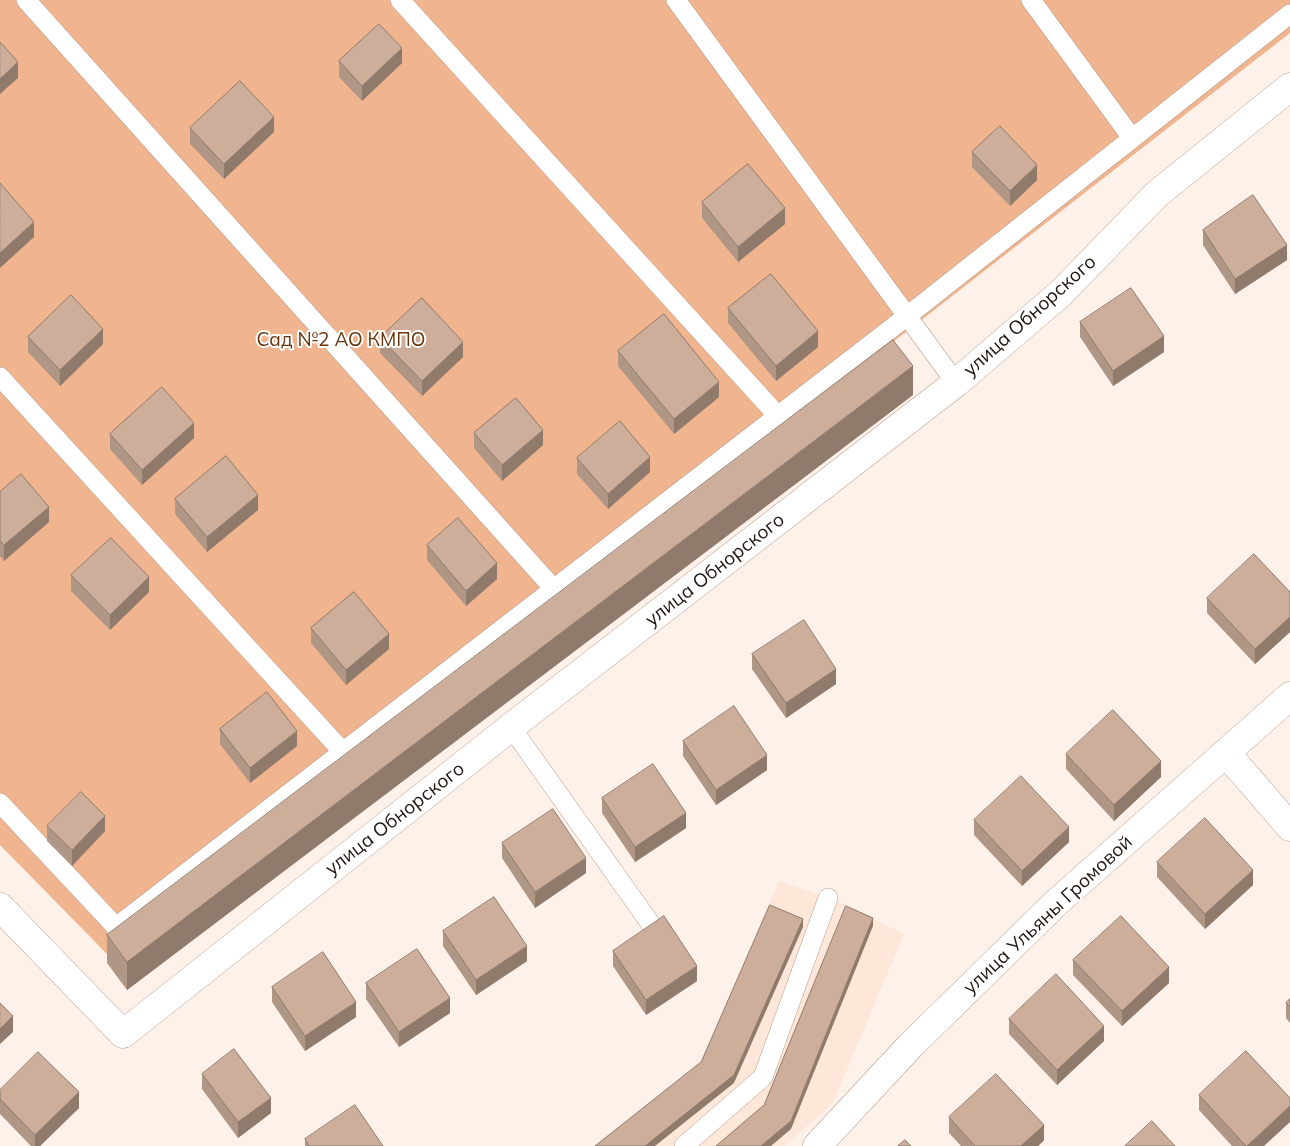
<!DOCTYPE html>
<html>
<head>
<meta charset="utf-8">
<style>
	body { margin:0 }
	canvas { display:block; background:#fef1e9 }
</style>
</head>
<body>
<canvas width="1290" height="1146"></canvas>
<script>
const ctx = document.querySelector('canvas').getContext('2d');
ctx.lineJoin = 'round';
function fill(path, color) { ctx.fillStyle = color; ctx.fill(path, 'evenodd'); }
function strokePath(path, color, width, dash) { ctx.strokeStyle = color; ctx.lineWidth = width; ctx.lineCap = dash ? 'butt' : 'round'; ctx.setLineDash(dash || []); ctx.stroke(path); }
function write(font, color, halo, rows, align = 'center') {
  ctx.font = font + ' Mulish,sans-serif'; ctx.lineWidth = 4; ctx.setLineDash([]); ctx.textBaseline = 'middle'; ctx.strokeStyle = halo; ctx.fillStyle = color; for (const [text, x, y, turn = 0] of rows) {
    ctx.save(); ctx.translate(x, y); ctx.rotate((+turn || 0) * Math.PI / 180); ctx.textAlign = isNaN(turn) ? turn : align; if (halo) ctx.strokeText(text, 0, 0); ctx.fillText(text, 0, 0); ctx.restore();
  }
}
fill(new Path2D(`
	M779,881L833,899L904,934L833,1103L785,1146H601L698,1069Z`), '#fee7d9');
fill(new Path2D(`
	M0,0H1290V33L107,954L0,845Z`), '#f0b48f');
const lane = new Path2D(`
	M26,0L554,589
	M400,0L778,416
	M676,0L956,383
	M1031,0L1132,138
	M0,377L343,752
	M511,727L650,923
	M0,803L116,927L906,317L1290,14
	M684,1146L763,1077L828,898`);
const street = new Path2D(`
	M1227,754L1290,827
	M0,907L123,1034L511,727L956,383L1061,293L1157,194L1290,87
	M817,1146L911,1045L1056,903L1290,696`);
strokePath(lane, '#bb9d8b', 20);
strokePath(street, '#bb9d8b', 29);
strokePath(lane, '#fff', 19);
strokePath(street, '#fff', 28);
fill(new Path2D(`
	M339,61L402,63L362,101L339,77Z
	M190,128L274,132L224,179L190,144Z
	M972,152L1037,180L1010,206L972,167Z
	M702,202L785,224L738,262L702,218Z
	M1203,230L1287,260L1235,294L1203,245Z
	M728,308L818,347L776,381L728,323Z
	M1080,322L1164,352L1113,386L1080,337Z
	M28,337L103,344L60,386L28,352Z
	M380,338L463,357L422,396L380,353Z
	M618,351L719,397L674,434L618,366Z
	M913,395L127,990L107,963V935Z
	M474,433L543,445L502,481L474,448Z
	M110,434L194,438L142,485L110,449Z
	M577,458L650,472L608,509L577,474Z
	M0,492L49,522L4,561L0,556Z
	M175,499L258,510L207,552L175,514Z
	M427,545L497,579L466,606L427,560Z
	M71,575L149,592L110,630L71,591Z
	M1290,592V632L1255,664L1207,613V598Z
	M311,628L389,649L346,685L311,643Z
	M752,654L836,684L786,718L752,669Z
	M220,729L297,746L250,783L220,744Z
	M683,741L767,770L716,805L683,756Z
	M1066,754L1161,777L1114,821L1066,769Z
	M602,798L686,828L635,862L602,813Z
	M974,820L1069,842L1022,886L974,835Z
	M47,826L105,831L72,866L47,841Z
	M502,843L586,873L535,908L502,858Z
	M1157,862L1253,885L1205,929L1157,877Z
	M443,931L527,961L476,995L443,946Z
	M613,951L697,981L646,1015L613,966Z
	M1073,960L1169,983L1122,1026L1073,975Z
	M366,983L450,1013L399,1047L366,999Z
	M272,987L356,1017L305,1051L272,1002Z
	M1290,999V1023L1286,1018V1003Z
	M1009,1019L1104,1041L1057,1085L1009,1034Z
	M202,1074L271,1113L238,1138L202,1089Z
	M0,1090L79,1108L40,1146H31L0,1114Z
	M1199,1095L1264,1146H1232L1199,1110Z
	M949,1117L1044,1140L1038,1146H961L949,1133Z
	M305,1139L383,1146H305Z`), '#af9685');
fill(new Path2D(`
	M402,48V63L362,101V86Z
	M18,62V78L0,94V79Z
	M274,117V132L224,179V164Z
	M1037,165V180L1010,206V191Z
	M785,208V224L738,262V247Z
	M34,222V237L0,268V253Z
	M1287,245V260L1235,294V279Z
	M103,329V344L60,386V370Z
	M818,331V347L776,381V366Z
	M1164,336V352L1113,386V371Z
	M463,342V357L422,396V381Z
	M913,366V395L127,990V962Z
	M719,382V397L674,434V419Z
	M194,423V438L142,485V470Z
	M543,430V445L502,481V465Z
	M650,457V472L608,509V494Z
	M258,495V510L207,552V537Z
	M49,507V522L4,561V545Z
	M497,563V579L466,606V591Z
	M149,577V592L110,630V615Z
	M1290,617V632L1255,664V649Z
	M389,634V649L346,685V670Z
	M836,669V684L786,718V703Z
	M297,731V746L250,783V768Z
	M767,755V770L716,805V790Z
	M1161,761V777L1114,821V805Z
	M686,813V828L635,862V847Z
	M105,816V831L72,866V850Z
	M1069,827V842L1022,886V871Z
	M586,858V873L535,908V892Z
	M1253,870V885L1205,929V914Z
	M873,918V926L791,1129L771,1146H761Z
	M803,919V927L734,1083L655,1146H645Z
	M527,946V961L476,995V980Z
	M697,966V981L646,1015V1000Z
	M1169,967V983L1122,1026V1011Z
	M450,998V1013L399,1047V1032Z
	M356,1002V1017L305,1051V1036Z
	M13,1016V1032L0,1044V1029Z
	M1104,1026V1041L1057,1085V1070Z
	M79,1092V1108L40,1146H35V1135Z
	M271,1098V1113L238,1138V1122Z
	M1290,1106V1122L1264,1146H1247Z
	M1044,1125V1140L1038,1146H1021Z`), '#8f7a6c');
const building = new Path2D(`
	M379,24L402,48L362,86L339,61Z
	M0,42L18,62L0,79Z
	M240,81L274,117L224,164L190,128Z
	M1000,126L1037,165L1010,191L972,152Z
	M748,164L785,208L738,247L702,202Z
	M0,183L34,222L0,253Z
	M1253,195L1287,245L1235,279L1203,230Z
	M771,274L818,331L776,366L728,308Z
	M1131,288L1164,336L1113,371L1080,322Z
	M71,295L103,329L60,370L28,337Z
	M422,298L463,342L422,381L380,338Z
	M664,314L719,382L674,419L618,351Z
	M893,340L913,366L127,962L107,935Z
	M162,387L194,423L142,470L110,434Z
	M516,398L543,430L502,465L474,433Z
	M620,421L650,457L608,494L577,458Z
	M226,456L258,495L207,537L175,499Z
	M21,474L49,507L4,545L0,541V492Z
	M458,518L497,563L466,591L427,545Z
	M111,538L149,577L110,615L71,575Z
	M1254,554L1290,592V617L1255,649L1207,598Z
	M354,592L389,634L346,670L311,628Z
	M804,620L836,669L786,703L752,654Z
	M267,692L297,731L250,768L220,729Z
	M734,706L767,755L716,790L683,741Z
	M1113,710L1161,761L1114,805L1066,754Z
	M653,764L686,813L635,847L602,798Z
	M1021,776L1069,827L1022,871L974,820Z
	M81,792L105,816L72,850L47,826Z
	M553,809L586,858L535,892L502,843Z
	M1205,818L1253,870L1205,914L1157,862Z
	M494,897L527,946L476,980L443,931Z
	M770,905L803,919L734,1075L645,1146H595L701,1062Z
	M846,906L873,918L791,1121L761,1146H716L764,1105Z
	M664,916L697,966L646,1000L613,951Z
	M1121,916L1169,967L1122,1011L1073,960Z
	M417,949L450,998L399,1032L366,983Z
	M323,952L356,1002L305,1036L272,987Z
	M1056,974L1104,1026L1057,1070L1009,1019Z
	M1290,999V1007L1286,1003Z
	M0,1003L13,1016L0,1029Z
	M234,1049L271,1098L238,1122L202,1074Z
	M1246,1051L1290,1098V1106L1247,1146H1246L1199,1095Z
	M38,1052L79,1092L35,1135L0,1099V1090Z
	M996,1074L1044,1125L1021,1146H975L949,1117Z
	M355,1105L383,1146H309L305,1139Z
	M1152,1121L1175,1146H1125Z
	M905,1140L911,1146H898Z`);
fill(building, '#ccae9b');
strokePath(building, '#8f7a6c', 1);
write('19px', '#20150f', '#fff', [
	["улица Обнорского",1030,316,-42],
	["улица Обнорского",715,570,-38],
	["улица Обнорского",395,819,-38],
	["улица Ульяны Громовой",1048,915,-43]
]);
write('19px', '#67350e', '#fff', [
	["Сад №2 АО КМПО",341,340]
]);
</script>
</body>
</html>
